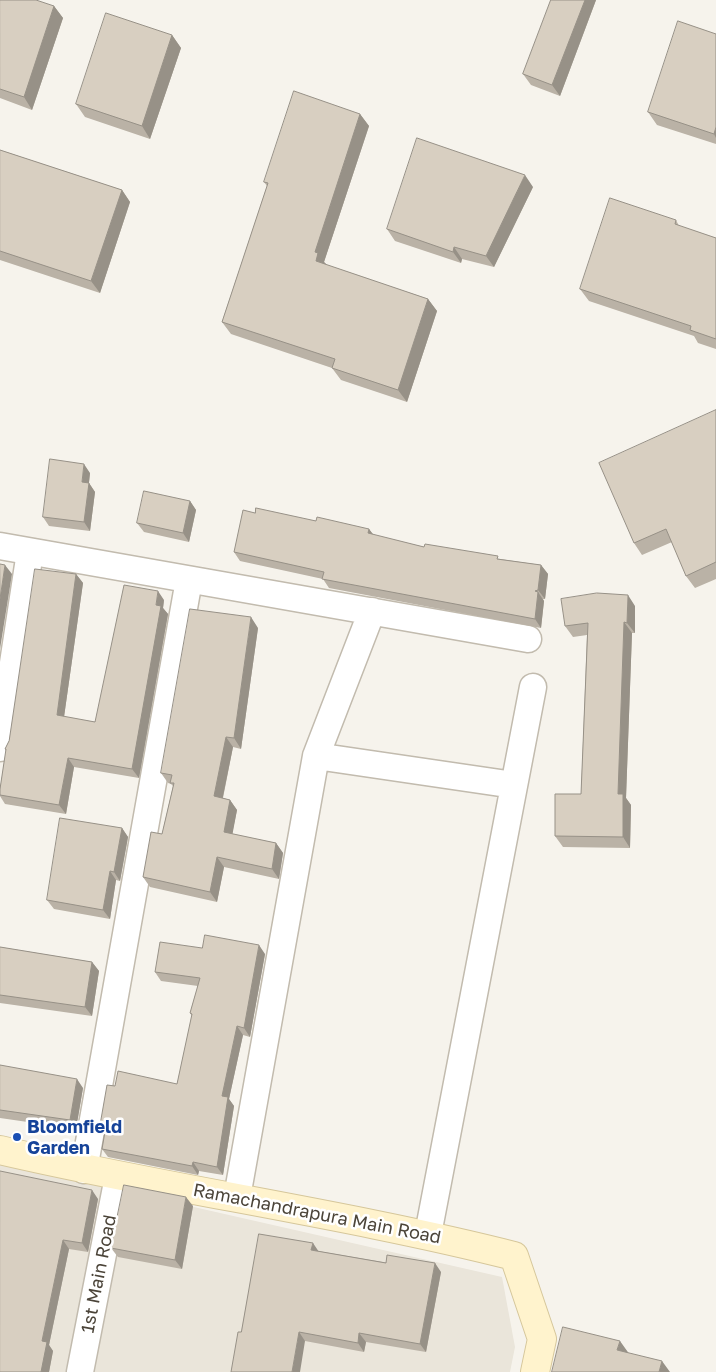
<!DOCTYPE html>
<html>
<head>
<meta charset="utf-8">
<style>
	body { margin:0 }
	canvas { display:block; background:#f6f3ec }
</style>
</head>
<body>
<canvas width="716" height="1372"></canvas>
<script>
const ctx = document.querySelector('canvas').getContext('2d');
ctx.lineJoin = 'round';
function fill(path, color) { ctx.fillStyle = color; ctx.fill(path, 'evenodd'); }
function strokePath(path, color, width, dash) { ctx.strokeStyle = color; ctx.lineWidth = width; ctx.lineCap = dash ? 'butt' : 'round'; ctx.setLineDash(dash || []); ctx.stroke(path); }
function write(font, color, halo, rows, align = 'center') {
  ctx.font = font + ' "Golos Text",sans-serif'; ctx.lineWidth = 5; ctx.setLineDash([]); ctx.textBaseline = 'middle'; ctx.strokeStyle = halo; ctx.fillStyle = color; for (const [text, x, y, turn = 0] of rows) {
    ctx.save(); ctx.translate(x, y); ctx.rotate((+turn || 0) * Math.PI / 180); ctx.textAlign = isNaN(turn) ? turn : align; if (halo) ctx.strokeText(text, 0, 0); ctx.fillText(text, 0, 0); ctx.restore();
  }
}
fill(new Path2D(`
	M0,1163L502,1277L515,1347L510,1372H0Z`), '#eae5da');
const street = new Path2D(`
	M0,546L528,639
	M0,748L30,552
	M316,756L514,785
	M84,1170L189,580
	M237,1197L316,756L372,611
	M428,1234L533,687
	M80,1372L118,1177`);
const secondary = new Path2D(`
	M0,1150C171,1190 344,1213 514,1256L542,1339L535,1372`);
strokePath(street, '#c2bbae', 29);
strokePath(secondary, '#d6c79b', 30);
strokePath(street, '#fff', 26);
strokePath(secondary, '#fff3cd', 28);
fill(new Path2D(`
	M0,0L54,6L63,18L32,110L0,98Z
	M551,0H596L560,96L531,85L523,74Z
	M716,34V144L657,125L648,112Z
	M172,35L181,48L150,139L85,117L76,104Z
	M360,114L369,126L324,262L327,265L428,299L437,311L407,402L341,380L332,368L231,334L222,322L267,186L264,182Z
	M0,150L122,190L130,202L100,293L0,260Z
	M533,187L494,267L462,259L461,263L395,241L387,229Z
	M676,220L679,226L716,238V349L698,343L694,336L589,301L580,289Z
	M716,410V579L695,588L686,576L672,542L642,555L634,543Z
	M90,473L89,483L95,492L90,531L49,526L43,517Z
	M190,501L196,510L189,542L144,532L137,523Z
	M255,513L316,521L369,529L373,535L424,547L500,559L541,565L548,574L545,599H543L544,601L541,628L329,588L323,579L240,561L234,552Z
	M76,574L83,583L64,717L95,722L164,600L163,608L168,614L139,778L74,767L66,814L5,804L0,796V789L6,751L5,749L9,741Z
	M635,606V633H632L626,798L631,805L630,848L563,847L555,836L581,794L587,635L573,637L565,626Z
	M258,628L241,749L233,747L223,798L230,800L237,810L232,834L276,843L283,853L279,879L224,867L217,902L150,887L143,877L162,834L173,786L171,784L168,783L161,773Z
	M122,828L128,837L120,881L116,880L110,919L54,909L47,900Z
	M0,947L92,962L99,971L92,1016L0,1003Z
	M202,948L265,954L250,1037L243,1035L229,1099L234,1106L223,1175L199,1171L198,1175L108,1157L102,1149L105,1133L100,1125L115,1086L177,1084L192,1016L190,1013L198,986L161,981L155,972Z
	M0,1065L83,1088L76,1129L0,1118Z
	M0,1171L98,1199L88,1252L69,1249L49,1345L53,1351L49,1372H0Z
	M193,1206L182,1269L118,1257L111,1248Z
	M318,1251L441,1272L426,1352L366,1342L364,1352L305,1341L241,1332Z`), '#bab2a6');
fill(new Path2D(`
	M585,0H596L560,96L552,85Z
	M54,6L63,18L32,110L24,97Z
	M172,35L181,48L150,139L142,126Z
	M360,114L369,126L324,262L327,265L316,261L315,252Z
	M716,127V138L714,134Z
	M525,175L533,187L494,267L486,256Z
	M122,190L130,202L100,293L91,281Z
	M454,247L462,259L461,263L453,252Z
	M428,299L437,311L407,402L398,390Z
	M84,464L90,473L88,491L82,482Z
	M89,483L95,492L90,531L84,522Z
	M190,501L196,510L189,542L183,533Z
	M369,529L376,538L368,533Z
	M5,565L12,574L0,649V599Z
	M541,565L548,574L545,599L538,590Z
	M76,574L83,583L63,724L57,715Z
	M158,591L164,600L163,608L168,614L139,778L132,769Z
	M538,592L544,601L541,628L535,619Z
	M628,595L635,606V633L627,623Z
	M251,617L258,628L241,749L234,738Z
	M624,622L632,633L626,798L631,805L630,848L623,837L618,794Z
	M226,737L233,747L221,806L214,796Z
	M68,758L74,767L66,814L59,805Z
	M230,800L237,810L231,842L224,832Z
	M122,828L128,837L120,881L114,872Z
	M276,843L283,853L279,879L272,869Z
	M217,857L224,867L217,902L210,892Z
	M110,871L116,880L110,919L103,910Z
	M259,945L265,954L250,1037L244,1028Z
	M92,962L99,971L92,1016L85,1007Z
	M237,1026L243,1035L229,1099L234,1106L223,1175L217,1167L222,1096Z
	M77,1079L83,1088L76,1129L70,1120Z
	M193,1162L199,1171L198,1175L192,1166Z
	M92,1190L98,1199L88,1252L82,1243Z
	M186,1197L193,1206L182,1269L175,1260Z
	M63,1240L69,1249L49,1345L53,1351L49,1372H41L42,1341Z
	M313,1243L319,1252L311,1250Z
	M435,1263L441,1272L426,1352L420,1344Z
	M299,1332L305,1341L300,1372H292Z
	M359,1333L366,1342L364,1352L358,1343Z
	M620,1341L630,1355L617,1350Z
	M662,1361L670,1372H659Z`), '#979187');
const building = new Path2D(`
	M0,0H36L54,6L24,97L0,89Z
	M551,0H585L552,85L523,74Z
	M106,13L172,35L142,126L76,104Z
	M678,21L716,34V127L714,134L648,112Z
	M294,91L360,114L315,252L318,253L316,261L428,299L398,390L332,368L335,359L222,322L268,183L264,182Z
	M417,138L525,175L486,256L454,247L453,252L387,229Z
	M0,150L122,190L91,281L0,251Z
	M610,198L676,220L675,224L716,238V339L690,330L691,326L580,289Z
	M716,410V562L686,576L666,529L634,543L599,463Z
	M50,459L84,464L82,482L89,483L84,522L43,517Z
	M144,491L190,501L183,533L137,523Z
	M256,508L316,521L317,517L369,529L368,533L424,547L425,544L498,556L497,559L541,565L538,590L535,591L538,592L535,619L322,579L324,572L234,552L243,510L255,513Z
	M0,564L5,565L0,599Z
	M35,569L76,574L57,715L95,722L124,585L158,591L156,605L161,606L132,769L68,758L59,805L0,795V789L6,749H5L9,741Z
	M597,593L628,595L627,623L624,622L618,794H623V837L555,836V794H581L588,623L565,626L561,599Z
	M190,609L251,617L234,738L226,737L214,796L230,800L224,832L276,843L272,869L217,857L210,892L143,877L151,832L162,834L174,783H170L172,775L161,773Z
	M60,818L122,828L114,872L110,871L103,910L47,900Z
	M205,935L259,945L244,1028L237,1026L222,1096L228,1097L217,1167L193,1162L192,1166L102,1149L106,1126L100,1125L107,1085L115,1086L118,1071L177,1084L192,1014L190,1013L200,978L155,972L160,942L202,948Z
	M0,947L92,962L85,1007L0,995Z
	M0,1065L77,1079L70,1120L0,1110Z
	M0,1171L92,1190L82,1243L63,1240L42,1341L47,1342L41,1372H0Z
	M124,1185L186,1197L175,1260L111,1248Z
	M259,1234L313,1243L311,1250L386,1263L387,1255L435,1263L420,1344L359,1333L358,1343L299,1332L292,1372H231L238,1332H241Z
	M563,1327L620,1341L617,1350L662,1361L659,1372H552Z`);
fill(building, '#d8cfc1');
strokePath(building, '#979187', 1);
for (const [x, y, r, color] of [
	[17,1137,5,"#1a4fb4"]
]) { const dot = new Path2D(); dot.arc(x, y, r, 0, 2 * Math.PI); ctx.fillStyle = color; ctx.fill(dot); strokePath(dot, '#fff', 2); }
write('bold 18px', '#164399', '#fff', [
	["Bloomfield",27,1127],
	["Garden",27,1148]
], 'left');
write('18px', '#4b4439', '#fff', [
	["Ramachandrapura Main Road",317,1214,11],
	["1st Main Road",99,1274,-79]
]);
</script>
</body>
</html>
